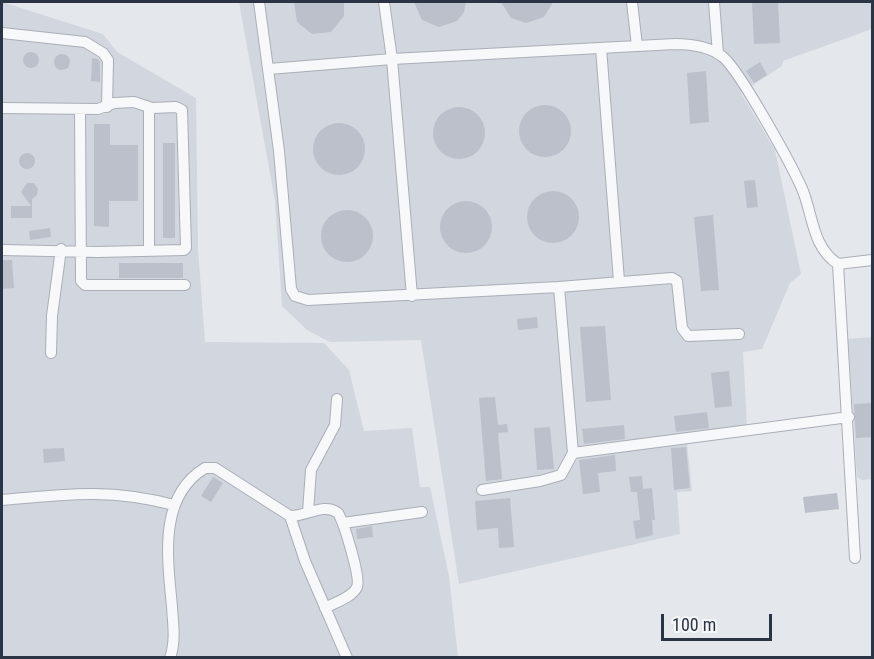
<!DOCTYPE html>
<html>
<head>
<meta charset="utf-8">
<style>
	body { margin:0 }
	#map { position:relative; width:874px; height:659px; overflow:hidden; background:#e4e7ec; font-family:"Roboto Condensed",sans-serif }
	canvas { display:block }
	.frame { position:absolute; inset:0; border:3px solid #2b3445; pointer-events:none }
	.scale { position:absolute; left:661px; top:614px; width:111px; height:27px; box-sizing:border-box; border:3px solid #2b3445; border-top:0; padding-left:8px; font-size:18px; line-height:21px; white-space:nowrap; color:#2b3445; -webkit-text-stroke:4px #f4f6f9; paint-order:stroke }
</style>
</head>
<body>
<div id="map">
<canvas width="874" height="659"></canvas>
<div class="frame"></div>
<div class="scale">100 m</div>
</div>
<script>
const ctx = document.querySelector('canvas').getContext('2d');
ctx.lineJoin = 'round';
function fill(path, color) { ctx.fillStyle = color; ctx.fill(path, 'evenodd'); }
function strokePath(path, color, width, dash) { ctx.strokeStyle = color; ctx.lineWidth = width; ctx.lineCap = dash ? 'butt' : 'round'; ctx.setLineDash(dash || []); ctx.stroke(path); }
fill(new Path2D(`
	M2,2L103,34L117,52L196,98L198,249L205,342L324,343L349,370L364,431L412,428L420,487H430L449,576L458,657H2Z
	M239,2H872V29L783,61L782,66L741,93L775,150L801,274L790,283L762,349L743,352L747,427L686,434L692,491L677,492L680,534L459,584L421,340L330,342L307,330L282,306L275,201Z
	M872,337V479L862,480L857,477L848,339Z`), '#d2d6de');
fill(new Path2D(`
	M294,2H344V16L331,32L312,34L297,22Z
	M414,2H466L464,12L457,21L439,27L422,20Z
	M501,2H553L544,17L526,23L511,18Z
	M752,2H778L780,43L754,44Z
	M23 60a8 8 0 1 1 16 0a8 8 0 1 1-16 0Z
	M54 62a8 8 0 1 1 16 0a8 8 0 1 1-16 0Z
	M92,58L98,59L100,62V82L91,81Z
	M760,62L767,75L754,83L746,71Z
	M706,71L709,122L690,124L687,73Z
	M519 131a26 26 0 1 1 52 0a26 26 0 1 1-52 0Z
	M433 133a26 26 0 1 1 52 0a26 26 0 1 1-52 0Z
	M313 149a26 26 0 1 1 52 0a26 26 0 1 1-52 0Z
	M94,124H110V145H138V201H109V227L94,226Z
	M163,143H175V238H163Z
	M19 161a8 8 0 1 1 16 0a8 8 0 1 1-16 0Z
	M755,180L758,207L747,208L744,181Z
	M27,183H34L38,189L37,195L32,199V218H11V206H31L21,192Z
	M527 217a26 26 0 1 1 52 0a26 26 0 1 1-52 0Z
	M440 227a26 26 0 1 1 52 0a26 26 0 1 1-52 0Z
	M321 236a26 26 0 1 1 52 0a26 26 0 1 1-52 0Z
	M713,215L719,290L701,291L694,217Z
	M50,228L51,237L30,240L29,231Z
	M2,260H12L14,288L2,289Z
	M119,263H183V278H119Z
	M537,317L538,328L518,330L517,319Z
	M605,326L611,400L586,402L580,327Z
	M729,371L732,406L715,408L711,373Z
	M495,397L498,425L507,424L508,432L498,433L502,479L486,481L479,398Z
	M873,403V437L856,438L854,404Z
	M707,412L709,428L676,432L674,416Z
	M624,425L625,439L584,444L582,429Z
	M550,427L554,469L537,470L534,428Z
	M686,447L690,488L674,490L671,448Z
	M64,448L65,461L44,463L43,449Z
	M615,455L616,471L598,473L600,492L583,494L579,460Z
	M642,476L643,489L652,488L655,520H652L653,535L636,539L633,521L640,520L637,492H631L629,477Z
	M213,477L223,483L211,502L201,496Z
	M837,493L839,509L805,513L803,497Z
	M510,498L514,547L499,548L498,528L477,530L475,501Z
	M372,526L373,537L357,539L356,529Z`), '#bbc0ca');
const minor = new Path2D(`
	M259,2L279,151L291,289L295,296L308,300L559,287L672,278L677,281L682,328L688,336L739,334
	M384,2L392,59L412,296
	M632,2L637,46
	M714,2L718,54
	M2,33L85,42L103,53L108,60L107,107
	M601,48L619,281
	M269,69L392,59L675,44C692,44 709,46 723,57C740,71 793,167 803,191C813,217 813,248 838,264L855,558
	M149,107V251
	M2,108L98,109L114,103L134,102L152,108L176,107L182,110L186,248L184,250L98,252L2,250
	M80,109L81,281L85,285H185
	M838,264L872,260
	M559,287L573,453
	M51,353L52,316L61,249
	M482,490L540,481L561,475L573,453L849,417
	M2,500C66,494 111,488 174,505
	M308,512L311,470L335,425L337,399
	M290,516L305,561L347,658
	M343,523L422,512
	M170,658C176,641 173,624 172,607C168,561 157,497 205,468H215L290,516C305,517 324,502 338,513C344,523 361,578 357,587C353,597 334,603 325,608`);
strokePath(minor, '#a9aeb7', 12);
strokePath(minor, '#f7f8fa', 10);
</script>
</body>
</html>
